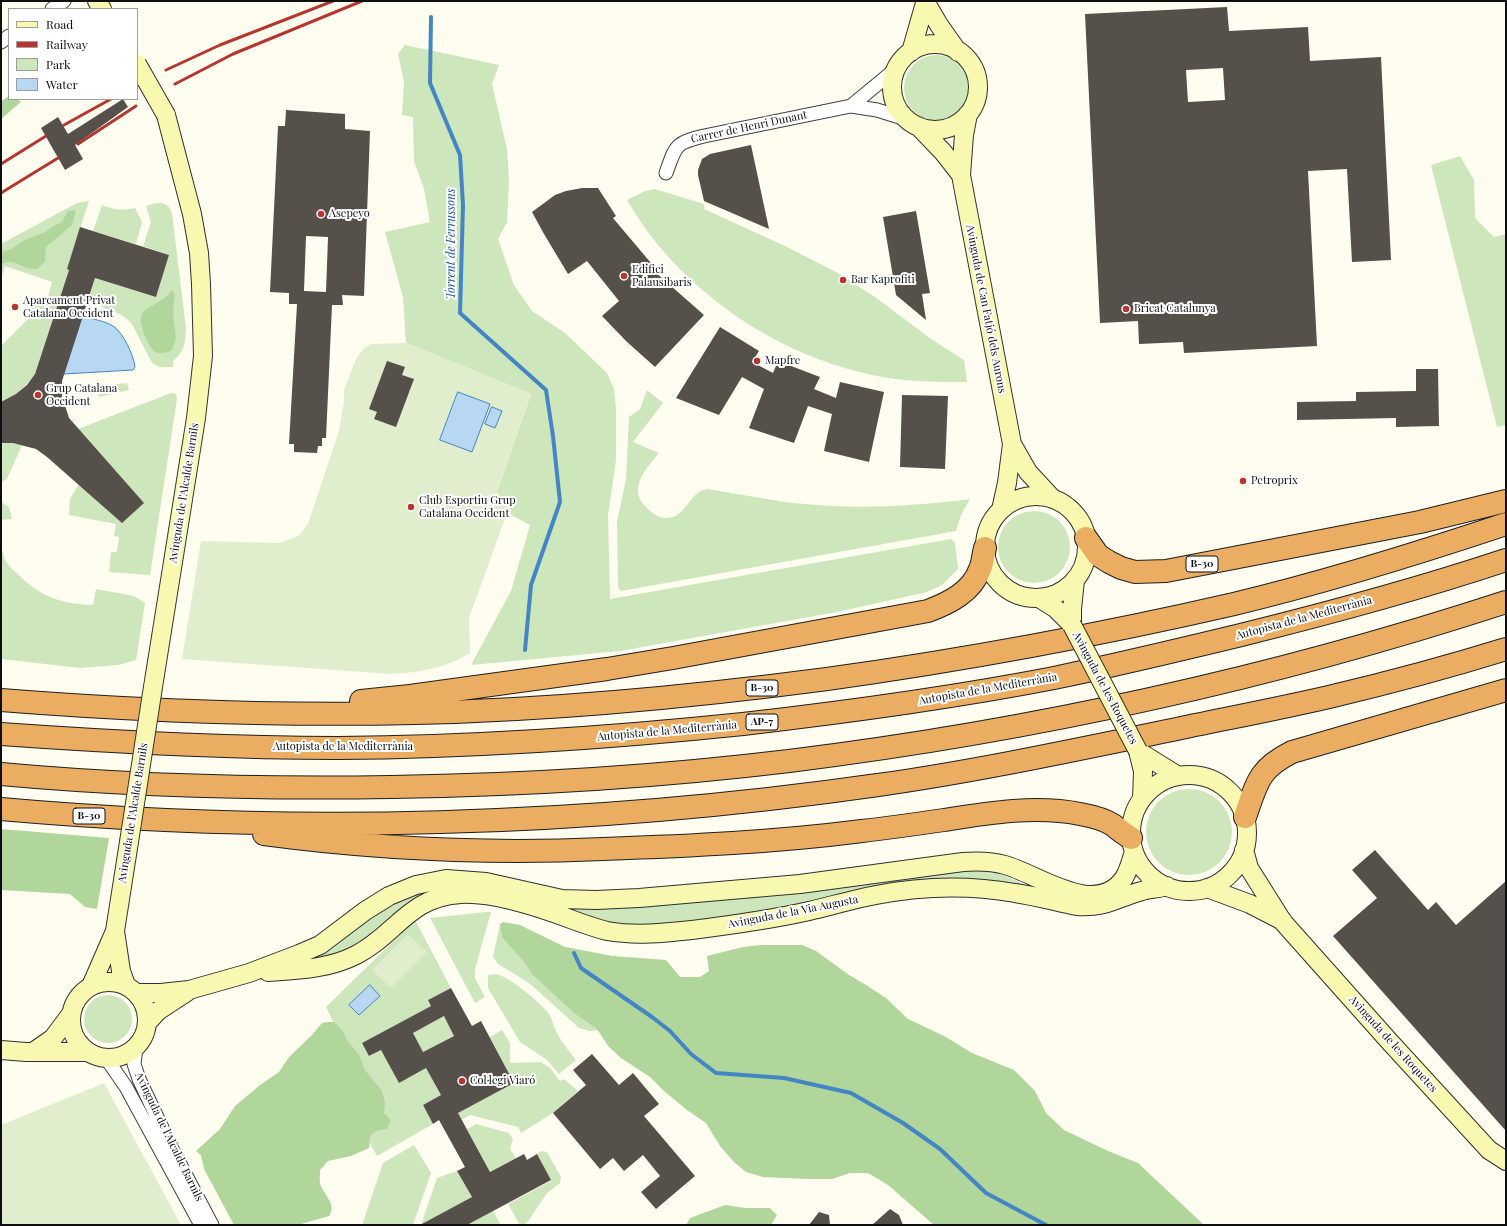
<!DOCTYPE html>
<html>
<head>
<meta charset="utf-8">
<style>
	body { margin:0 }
	#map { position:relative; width:1507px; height:1226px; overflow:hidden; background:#fefdf0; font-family:"Playfair Display",serif }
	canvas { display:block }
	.frame { position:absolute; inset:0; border:2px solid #0e0e0e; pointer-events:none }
	.legend { position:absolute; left:8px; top:8px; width:130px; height:92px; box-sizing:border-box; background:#fff; border:1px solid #9f9f9f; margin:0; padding:5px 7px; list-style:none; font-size:12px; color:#0e0e0e }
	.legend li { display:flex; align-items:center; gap:8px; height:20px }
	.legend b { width:20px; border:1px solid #9f9f9f }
</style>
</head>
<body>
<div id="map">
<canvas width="1507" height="1226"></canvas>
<div class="frame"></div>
<ul class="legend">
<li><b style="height:5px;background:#f9f8b0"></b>Road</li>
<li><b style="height:5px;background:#b5362f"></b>Railway</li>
<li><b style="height:11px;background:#cee6bc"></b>Park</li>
<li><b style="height:11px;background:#b8d7f2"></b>Water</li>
</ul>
</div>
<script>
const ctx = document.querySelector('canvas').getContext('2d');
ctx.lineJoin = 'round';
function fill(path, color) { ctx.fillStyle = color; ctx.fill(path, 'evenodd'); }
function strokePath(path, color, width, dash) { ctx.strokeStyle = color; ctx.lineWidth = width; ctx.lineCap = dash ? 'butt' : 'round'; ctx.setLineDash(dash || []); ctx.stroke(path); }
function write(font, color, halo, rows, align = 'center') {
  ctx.font = font + ' "Playfair Display",serif'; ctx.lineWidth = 4; ctx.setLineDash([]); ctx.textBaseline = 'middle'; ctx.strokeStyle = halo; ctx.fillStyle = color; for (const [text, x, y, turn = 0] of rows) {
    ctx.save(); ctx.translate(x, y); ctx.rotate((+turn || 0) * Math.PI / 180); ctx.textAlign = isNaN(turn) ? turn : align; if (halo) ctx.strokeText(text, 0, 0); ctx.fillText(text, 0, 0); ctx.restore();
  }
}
fill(new Path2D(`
	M405,45L499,65L492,84L507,149L509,180L507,222L498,239L514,285L532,311L565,333L607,373L614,389L616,409V460L608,515L610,599L951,539L955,543L958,569L942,585L927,592L837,612L620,651L471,665L511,591L530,525L507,513L511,502L496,495L531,394L406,343L403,297L385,232L430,222L424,189L414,161L413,117L402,115L404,82L398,54Z
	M904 88a33 33 0 1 1 66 0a33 33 0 1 1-66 0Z
	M1460,156L1474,180L1475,218L1494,237L1506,234V425L1497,427L1431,165Z
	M655,189L704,204V209L785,246L836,272L875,297L931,339L964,360L967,382C939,382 911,382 883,377C792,361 707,308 650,235C642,224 634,212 627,200L645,191Z
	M89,201L67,269L69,270L35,374C26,386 16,397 1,402V346L32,315L25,309L36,300L47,301L52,282L5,266L2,275H1V244L77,203Z
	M156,203C166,203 168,204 172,213L186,329C185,344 185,351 173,361V367H160L152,363L133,326L126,318L118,313L88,302L95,278L156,297L169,255L143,246L151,222L146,206Z
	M102,205C115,210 121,211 135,208L142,222L136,244L93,231Z
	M127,383L129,390L99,397L97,386Z
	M647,390L663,403L633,442L659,453C646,469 626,489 647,508C652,513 659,518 666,518C687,518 689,491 707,489C733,493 759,498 785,502C847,510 909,507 970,499L961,515L956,531L621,591L618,587L617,522L626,479L629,417L640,409Z
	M171,393L176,394L177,399L150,575L109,572L111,552H117L119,537L114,536L116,524L69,515L70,499L79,484L78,429Z
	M1,443H13L22,445L7,479L1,482Z
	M1,502L9,507L12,519L1,520Z
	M998 547a36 36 0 1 1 72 0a36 36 0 1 1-72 0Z
	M1,549C3,553 4,559 7,563C10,567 14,571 18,574C40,597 62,604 93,605L96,589L134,596L145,603L136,660L118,665L80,668L1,659Z
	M1146 832a43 43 0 1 1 86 0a43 43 0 1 1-86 0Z
	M975,870L998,873L1031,887L801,906L701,922L615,927L551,905Z
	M432,889L414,901L372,936L340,954L293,965C337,937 381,902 432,889Z
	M486,912H491L475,969V978L485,997L475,1003L430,918Z
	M415,920L451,988L428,1000L431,1006L362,1043L370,1056L444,1016L448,1023L462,1016L468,1028L423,1052L420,1047L389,1064L399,1083L426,1068L441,1095L423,1105L433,1124L377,1156L364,1132L340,1035L326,1007Z
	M500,924L601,1030L590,1031L579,1028L529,983L498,964L493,957Z
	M497,974C511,978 541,1003 549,1014C552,1018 553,1024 555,1029C560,1040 568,1050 576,1060L559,1074L547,1060L520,1042L488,988V975Z
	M84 1019a24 24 0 1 1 48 0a24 24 0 1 1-48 0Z
	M502,1030L510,1043V1063L541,1062L550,1068L560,1081L564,1079L578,1091L553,1113L521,1133L518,1127L470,1115L461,1120L458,1113L514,1083L490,1037Z
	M476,1124L509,1133L513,1139L510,1149L516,1158L490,1172L467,1129Z
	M414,1145L431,1173L413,1225H362L383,1163Z
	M542,1151L547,1152L561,1177L560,1183L547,1193L529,1220L524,1225H520L508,1204L551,1181L537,1154Z
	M457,1171L472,1197L421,1225L437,1178Z
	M493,1211L501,1225H467Z`), '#cee6bc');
fill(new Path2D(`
	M9,96V99H18L21,102L1,119V101Z
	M76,210L72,225L46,247L45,261L38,269C35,269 31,269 27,268C17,264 13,259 1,264V252L11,249L25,240L45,232L52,227L62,222L68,211Z
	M172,290L175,294L173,312L176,339L172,350C167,353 159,355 154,351C148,346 139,324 141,316C144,307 156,305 163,299C166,297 169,293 172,290Z
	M1,829L109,838L97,909L85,907L70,894L1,890Z
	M503,922L520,925L565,947L613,956L666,960L680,977H700L709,971L707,956L743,947L761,945H802L816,951L849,975L866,985L886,998L908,1019L944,1036L972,1053L1014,1070L1035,1091L1046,1113L1064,1130L1108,1151L1138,1163L1204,1225H934L888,1185L868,1173H850L832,1179H808L763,1177L746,1172L734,1162L720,1146L706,1123L687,1110L664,1091L650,1077L621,1058L608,1046L597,1029L574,1013L532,974L526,964L502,937L500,924Z
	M328,1022H334L342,1030L347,1040L359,1055L365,1070L382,1091L385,1103L384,1113L391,1120L387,1129L376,1131L370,1136L369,1148L351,1156L328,1161L320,1170C320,1175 319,1182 321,1186C325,1196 337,1205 329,1216L301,1224L234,1225L204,1169L201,1155L196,1151L220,1129L235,1106L260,1085L279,1072L289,1057L311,1036L322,1023Z
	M725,1205L745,1208H770L777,1215L771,1225H686L690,1218Z`), '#b1d69c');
fill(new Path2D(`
	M406,343L531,394L496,495L511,502L469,618L470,653C444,669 420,672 391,674L182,659L201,541L280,543L298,536L308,524L339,431L344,402V390L356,359L364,348L371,344Z
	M408,934L427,952L391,988L372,970Z
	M104,1083L181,1225H1V1125Z`), '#e0eecd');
const water = new Path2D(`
	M83,316C92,319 105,321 113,326C123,332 134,356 135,367L133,370L64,374Z
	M458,392L490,404L472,452L440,440Z
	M492,407L502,411L495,428L485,424Z
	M370,985L380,996L359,1015L349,1005Z`);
fill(water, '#b8d7f2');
strokePath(water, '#4485c4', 1);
strokePath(new Path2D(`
	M431,17L430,83L460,155L463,205L460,313L546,390L553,436L560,502L531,585L525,650
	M574,953L581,968L652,1017L670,1031L691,1054L716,1073L784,1078L851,1093L903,1123L940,1149L986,1193L1046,1225`), '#4485c4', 4);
fill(new Path2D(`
	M1227,7L1229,31L1308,27L1310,61L1381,57L1391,260L1352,262L1347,169L1308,171L1317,346L1184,353L1183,342L1139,344L1138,321L1100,323L1085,14ZM1223,68L1225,100L1188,102L1186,70Z
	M123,99L128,107L75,145L83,159L65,170L41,128L58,117L68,134Z
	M286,110L345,114V129L370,131L364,296L342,295L343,305H332L326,438H322V446H318L317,453L294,452V444H289L297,304H289V293L270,292L278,126H285ZM306,236L328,237L326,292L304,291Z
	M751,145L769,229L704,201L698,175V170L702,159L710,154Z
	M582,188H598L616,216L613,218L656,269L654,271L704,315L655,367L626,341L602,316L619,301L587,261L568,274L544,234L532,212L555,195L566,191Z
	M916,211L930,293L922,294L926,320L896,295L883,217Z
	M80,227L169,255L156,297L95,278L62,381V396L69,418L144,503L122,523L47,457L36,449L13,443H1V402L16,394L27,385L35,374L69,270L67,269Z
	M720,327L759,351L752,362L773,373L778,361L820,377L814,389L836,398L840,382L884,392L869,462L824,451L832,414L808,406L794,443L749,428L764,389L742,377L719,415L676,398Z
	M387,361L405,367L402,375L414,379L396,427L374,419L377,412L369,409Z
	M1416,369H1438L1439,426L1396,427V418L1297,420V402L1356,401V392L1416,391Z
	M902,395L948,396L945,469L900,467Z
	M1375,850L1428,910L1436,902L1456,925L1506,881V1131L1333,936L1377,898L1352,870Z
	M451,988L472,1026L481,1021L514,1083L458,1113L490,1172L524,1154L527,1160L537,1154L551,1180L467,1225H420L472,1197L457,1171L465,1167L439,1120L433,1124L423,1105L441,1095L426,1068L399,1083L381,1050L369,1056L362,1043L431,1006L428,1000ZM444,1016L454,1036L423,1052L413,1033Z
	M592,1054L619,1085L633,1073L659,1104L644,1116L695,1176L656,1209L641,1192L660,1176L643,1155L624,1171L613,1158L600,1169L553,1113L586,1085L573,1070Z
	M890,1209L899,1215L903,1225H872Z
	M819,1212L829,1215L830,1225H809Z`), '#56504b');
const street = new Path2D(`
	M52,9L64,1
	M1,42L9,36
	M851,106L897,68
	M666,173C676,145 675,143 704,136L851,106L877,110L906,119
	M136,1047L134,1064L139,1079L172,1149L212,1225
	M106,1058L126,1087L201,1225`);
const secondary = new Path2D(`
	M97,1L102,9
	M925,1L939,25L958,52
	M892 87a43 43 0 1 1 86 0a43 43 0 1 1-86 0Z
	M911,52L925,3
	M968,114L964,135L961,175L1012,444L1007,483L1001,510
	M918,126L943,152L961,175
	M1012,444L1028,472L1053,499
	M985 547a51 51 0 1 1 102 0a51 51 0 1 1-102 0Z
	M1039,598L1055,608L1072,625
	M1072,625V609L1075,580
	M153,687L196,418L203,356L201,284L199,253L192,214L166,115
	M1138,751L1143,771L1142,799
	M1138,751L1178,776
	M1131 833a58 58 0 1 1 116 0a58 58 0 1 1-116 0Z
	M1244,850L1249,868L1283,922L1389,1041L1489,1150L1506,1161
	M1207,888L1250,904L1283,921
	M115,931L121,971L126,985
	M268,972C297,970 329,969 356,955C397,934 408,897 461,894C495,892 541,908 573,920C584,924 595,928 607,931C635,936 664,933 692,930C731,925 770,920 809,911C831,906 854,899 876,895C922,886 970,885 1015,893C1036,896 1057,902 1077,906C1107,908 1116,898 1142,891C1150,888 1159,889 1167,886
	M71 1020a38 38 0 1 1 76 0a38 38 0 1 1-76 0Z
	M91,986L115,931L129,842
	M136,993H161L189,990L249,973L299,954L320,945L365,911L389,896L416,885L446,879L486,882L562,899L596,900L639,898L800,884L963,862C977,861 991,861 1005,865C1038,874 1096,919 1124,878C1129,870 1131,860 1134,852
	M147,1023L158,1011L187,992
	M1,1050L26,1052H89
	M33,1052L53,1038L71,1014`);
const highway = new Path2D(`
	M1086,538L1098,555L1109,562L1121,568L1135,572L1166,571L1420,522L1506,501
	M1,700C139,711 277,716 415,713C553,710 690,697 827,679C964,660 1099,635 1234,604C1326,582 1416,554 1506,524
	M361,701L410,696L607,669L673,658L928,611C949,603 972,592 980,569C983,563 983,555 985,548
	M1,734C113,742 225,748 338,748C473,747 608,738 743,724C847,712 951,698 1054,678C1116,665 1179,650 1241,635C1330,613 1419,589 1506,560
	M1,774C131,786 261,789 391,787C524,785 657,777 789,761C1032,731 1273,678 1506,602
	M1,809C290,835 591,826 878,785C977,771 1074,750 1172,730C1224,719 1277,709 1329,697C1388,683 1448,667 1506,649
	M1245,817C1257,783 1258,769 1292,752L1506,690
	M264,834C376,849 490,854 603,849C689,846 776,842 862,831C889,828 917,824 944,820C988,813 1036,805 1080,814C1091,816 1104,819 1113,825C1119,830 1124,834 1131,838`);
strokePath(street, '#414141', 15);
strokePath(secondary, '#303030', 20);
strokePath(highway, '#1f1f1f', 24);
strokePath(street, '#fff', 13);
strokePath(secondary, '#f9f8b0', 18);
strokePath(highway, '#eaad62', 22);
strokePath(new Path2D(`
	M166,70L220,45L333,1
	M175,84L233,54L362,1
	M64,125L111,99
	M78,144L136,106
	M1,164L46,136
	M1,193L58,158`), '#b5362f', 3);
const secondaryBridge = new Path2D(`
	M137,64L166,115
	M1072,625L1138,751
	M129,842L153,687`);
strokePath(secondaryBridge, '#303030', 20, []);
strokePath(secondaryBridge, '#f9f8b0', 18);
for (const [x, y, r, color] of [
	[321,214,4,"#b5362f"],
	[624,276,4,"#b5362f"],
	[843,280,4,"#b5362f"],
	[15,307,4,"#b5362f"],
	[1126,309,4,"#b5362f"],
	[757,361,4,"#b5362f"],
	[38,395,4,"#b5362f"],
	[1243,481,4,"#b5362f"],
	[411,507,4,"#b5362f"],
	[462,1081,4,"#b5362f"]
]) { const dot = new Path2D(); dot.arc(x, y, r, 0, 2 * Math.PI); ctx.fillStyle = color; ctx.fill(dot); strokePath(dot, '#fff', 1.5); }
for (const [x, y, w] of [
	[1202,564,32],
	[762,688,32],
	[762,722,32],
	[89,816,32]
]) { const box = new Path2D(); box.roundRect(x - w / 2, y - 8, w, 16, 3); ctx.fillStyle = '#fff'; ctx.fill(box); strokePath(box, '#0e0e0e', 1); }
write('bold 10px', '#0e0e0e', null, [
	["B-30",1202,564],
	["B-30",762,688],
	["AP-7",762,722],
	["B-30",89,816]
]);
write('11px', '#0e0e0e', '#fff', [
	["Carrer de Henri Dunant",749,127,-12],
	["Avinguda de Can Fatjó dels Aurons",986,309,79],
	["Avinguda de l'Alcalde Barnils",184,493,-81],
	["Autopista de la Mediterrània",1304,618,-15],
	["Avinguda de les Roquetes",1105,688,62],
	["Autopista de la Mediterrània",988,689,-10],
	["Autopista de la Mediterrània",667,731,-5],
	["Autopista de la Mediterrània",343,747],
	["Avinguda de l'Alcalde Barnils",133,813,-81],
	["Avinguda de la Via Augusta",793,912,-11],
	["Avinguda de les Roquetes",1393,1044,48],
	["Avinguda de l'Alcalde Barnils",169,1137,64]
]);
write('11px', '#0e0e0e', '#fff', [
	["Asepeyo",329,214],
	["Edifici",632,270],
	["Palausibaris",632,283],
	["Bar Kaprofiti",851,280],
	["Aparcament Privat",23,301],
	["Catalana Occident",23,314],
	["Bricat Catalunya",1134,309],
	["Mapfre",765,361],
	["Grup Catalana",46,389],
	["Occident",46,402],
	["Petroprix",1251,481],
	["Club Esportiu Grup",419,501],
	["Catalana Occident",419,514],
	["Col·legi Viaró",470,1081]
], 'left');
write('italic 12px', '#205897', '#fff', [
	["Torrent de Ferrussons",451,244,-90]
]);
</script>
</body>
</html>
